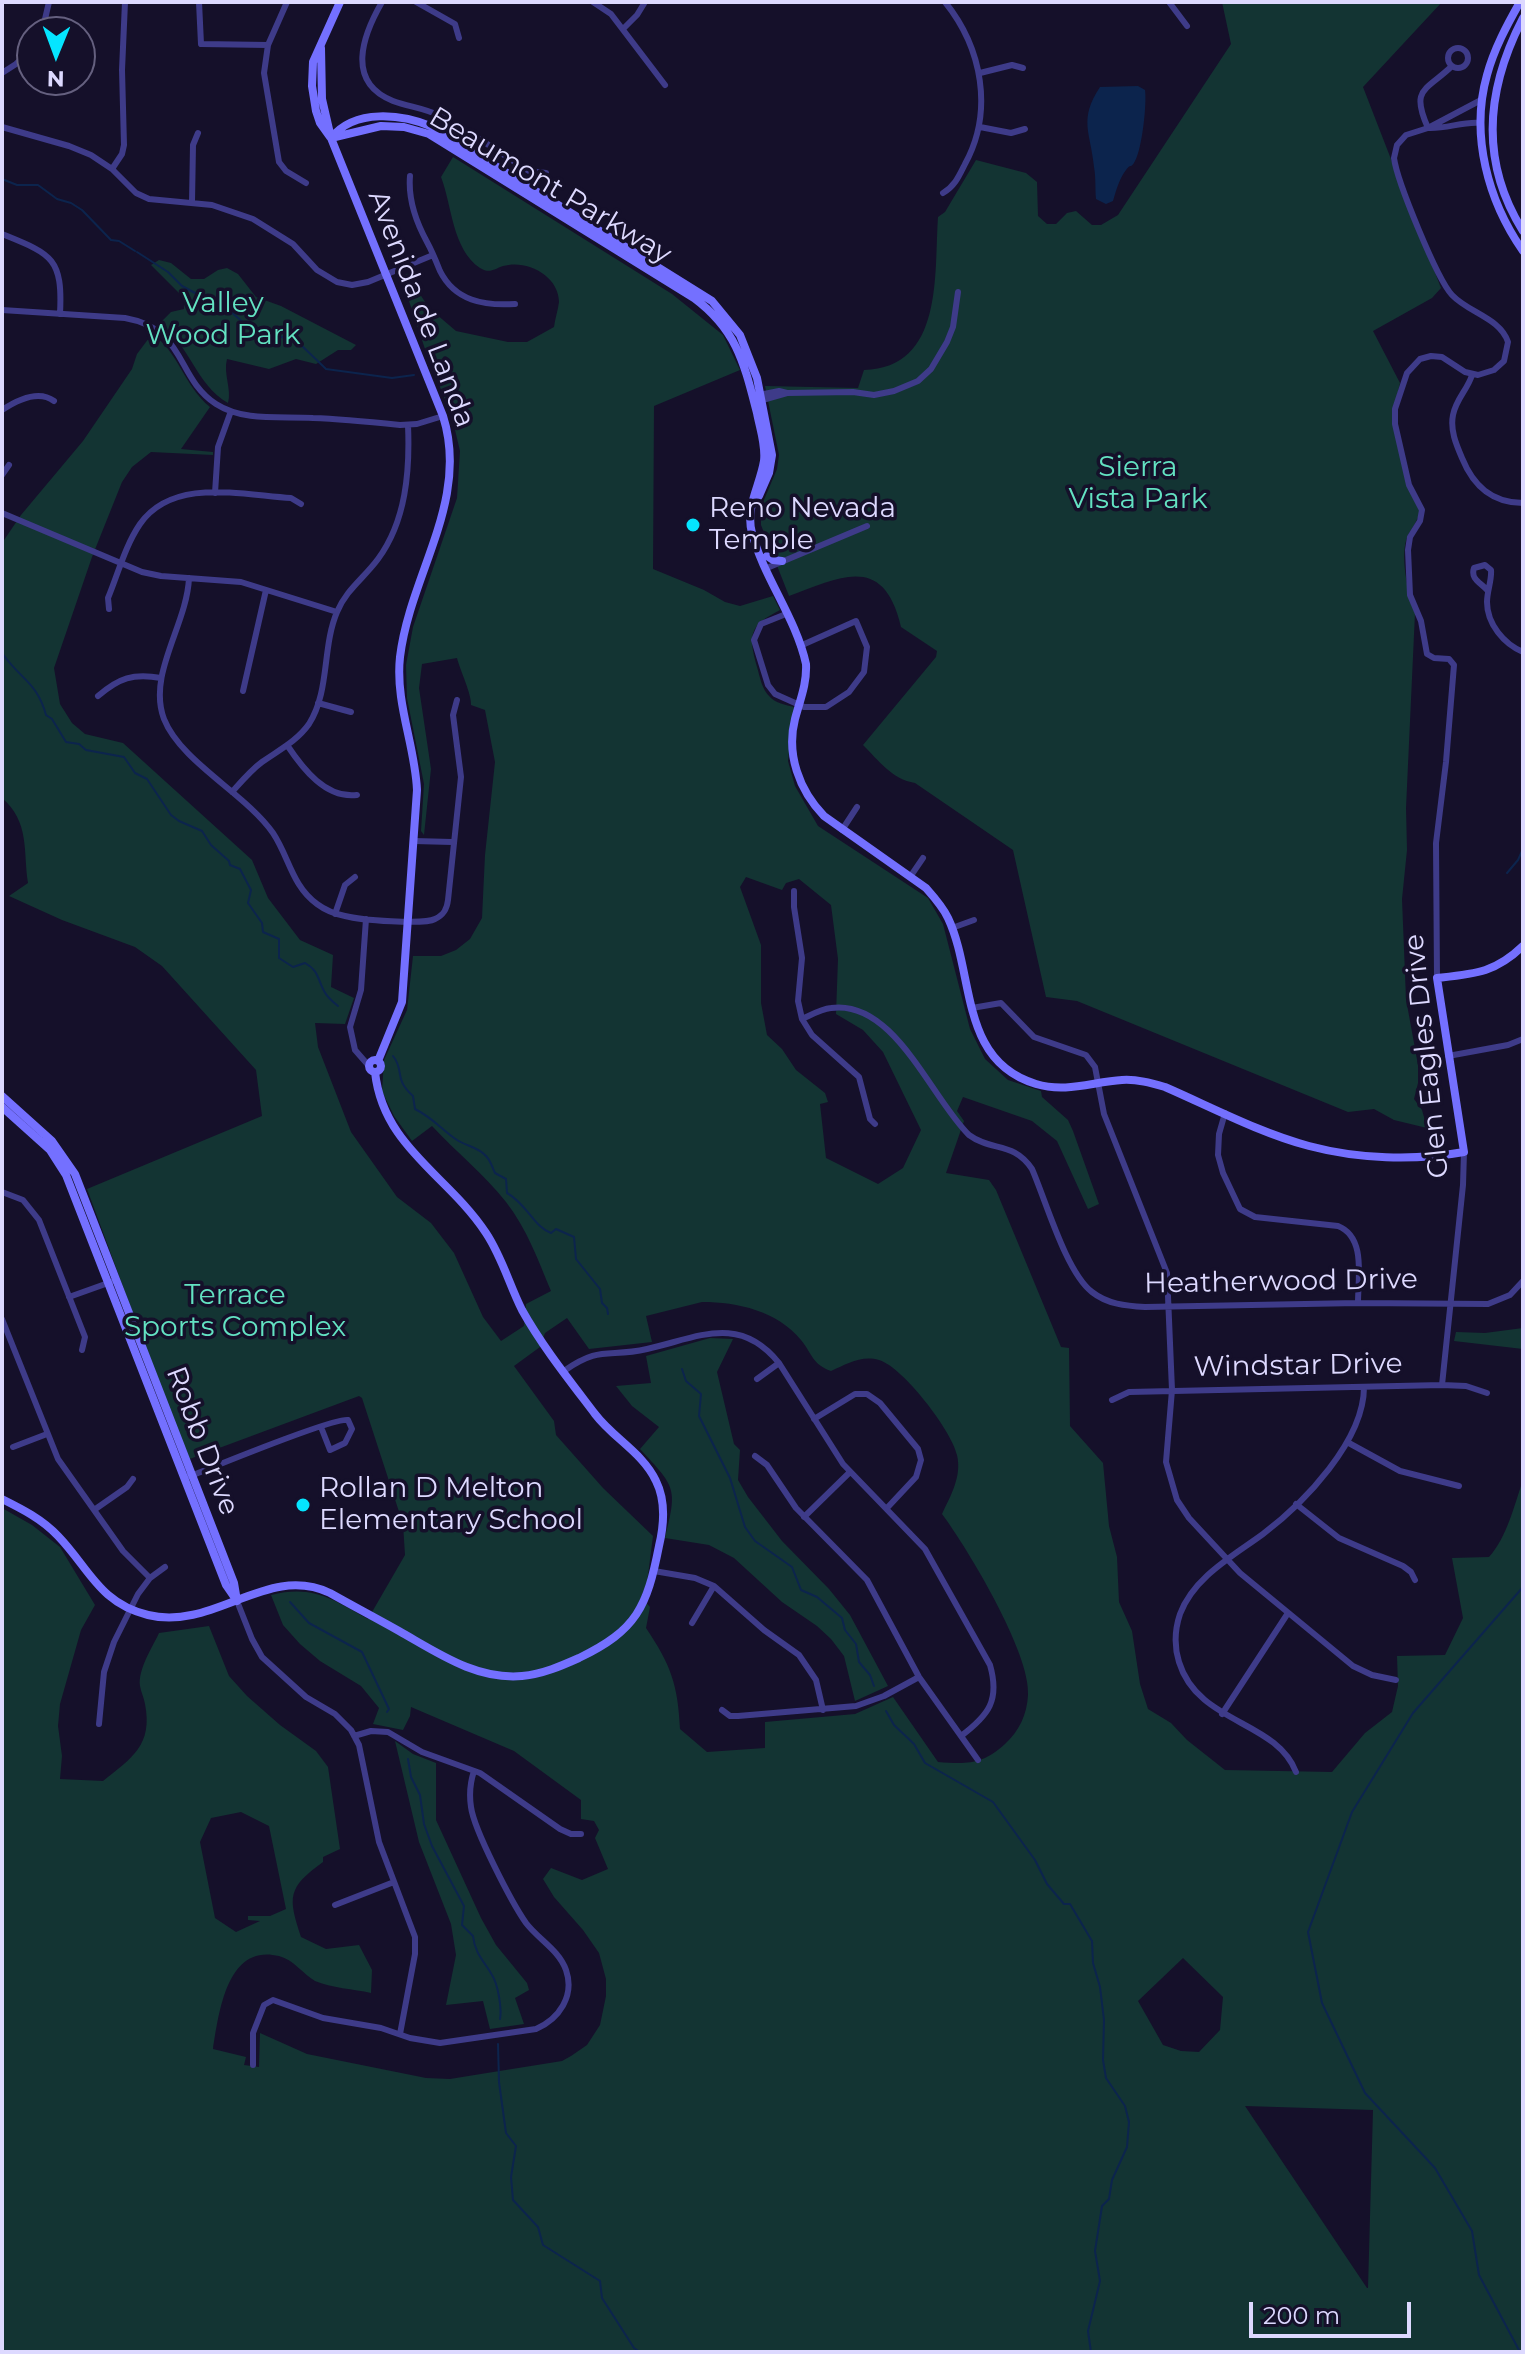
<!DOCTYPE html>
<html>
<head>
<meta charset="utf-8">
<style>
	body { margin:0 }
	#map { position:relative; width:1525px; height:2354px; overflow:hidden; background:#15102a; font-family:Montserrat,sans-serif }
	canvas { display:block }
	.frame { position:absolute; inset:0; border:4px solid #ddd9ff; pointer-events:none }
	.north { position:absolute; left:16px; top:16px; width:80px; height:80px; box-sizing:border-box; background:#15102a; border:2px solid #65607f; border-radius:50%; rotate:181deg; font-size:22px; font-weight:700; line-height:32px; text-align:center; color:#ddd9ff }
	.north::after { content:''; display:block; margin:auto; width:28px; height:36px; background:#05e5ff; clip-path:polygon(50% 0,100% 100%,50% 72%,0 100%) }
	.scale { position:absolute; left:1249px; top:2302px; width:162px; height:36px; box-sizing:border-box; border:4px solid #ddd9ff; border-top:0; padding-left:10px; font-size:24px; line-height:28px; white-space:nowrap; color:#ddd9ff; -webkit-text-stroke:6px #15102a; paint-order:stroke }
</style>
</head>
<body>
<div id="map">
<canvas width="1525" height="2354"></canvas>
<div class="frame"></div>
<div class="north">N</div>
<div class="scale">200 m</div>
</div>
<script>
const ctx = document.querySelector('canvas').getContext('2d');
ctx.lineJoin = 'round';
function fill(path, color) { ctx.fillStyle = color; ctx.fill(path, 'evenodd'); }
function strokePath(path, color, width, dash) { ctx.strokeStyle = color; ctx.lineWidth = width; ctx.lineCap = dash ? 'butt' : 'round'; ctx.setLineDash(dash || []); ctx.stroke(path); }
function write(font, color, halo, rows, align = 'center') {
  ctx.font = font + ' Montserrat,sans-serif'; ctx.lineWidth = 7; ctx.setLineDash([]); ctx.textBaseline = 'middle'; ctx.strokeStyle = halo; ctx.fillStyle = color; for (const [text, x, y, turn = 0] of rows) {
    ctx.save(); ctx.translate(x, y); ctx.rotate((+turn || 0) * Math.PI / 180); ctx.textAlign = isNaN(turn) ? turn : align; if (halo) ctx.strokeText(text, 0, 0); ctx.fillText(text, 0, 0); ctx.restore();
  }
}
fill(new Path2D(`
	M1222,2H1442L1363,87L1441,288L1432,298L1373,331L1400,383L1392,418L1408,487L1420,512C1417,521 1413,527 1408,535C1399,554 1408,594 1415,613L1406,808L1407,850L1402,899L1406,999L1418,1065V1083L1414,1099L1422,1110L1427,1128L1394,1120L1374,1109L1348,1112L1077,1001L1046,997L1013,850L915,783C892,779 879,761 863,745L936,657L937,651L901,627C884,554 842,576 789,596L761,525V507L777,469L779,455L765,386L858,388L864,370C944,368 934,274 938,217L945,212L976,160L1026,173L1037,182L1038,216L1047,224H1056L1067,213L1076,211L1092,225H1101L1118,215L1231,44Z
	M453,157L672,294L723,335L740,370L654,406L653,569L704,590L725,602L740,606L773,596L780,610C749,626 748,634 757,667C760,677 762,690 770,697C775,703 786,705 794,707L788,761L795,786L818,826L928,898L943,924L970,1029L985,1059L1008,1080L1041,1091L1042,1097L1068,1120L1073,1131L1099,1204L1088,1209L1057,1141L1032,1121L963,1097L957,1111L964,1121L946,1173L989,1180L996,1190L1061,1347L1069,1348L1070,1426L1103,1463L1109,1526L1117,1557L1119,1602L1132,1631L1140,1684L1148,1709L1171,1723L1187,1740L1225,1770L1332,1772L1365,1733L1392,1712L1398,1686L1397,1656L1445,1655L1463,1618L1452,1558L1489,1557C1507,1537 1514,1506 1523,1480V2352H2V1508L32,1525L60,1547L95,1605L81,1630L60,1704L58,1726L62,1756L60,1779L103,1781C132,1758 153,1745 145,1704C144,1698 141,1692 140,1686C138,1669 152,1648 159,1633L209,1626L229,1676L247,1696L280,1725L316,1751L328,1767L340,1849L323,1857V1862C287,1888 288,1897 301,1937L326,1949L359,1945L372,1970L371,1993C354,1989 331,1988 315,1981C303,1974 294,1960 279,1956C227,1943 219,2012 213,2049L246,2057L244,2065L259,2067L260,2033L307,2054L426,2078L450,2079L487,2073L562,2061L571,2056L587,2045L600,2025L606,1996V1979L599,1953L583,1930L554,1897L543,1879L551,1868L582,1880L608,1869L595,1838L599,1830L594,1821L581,1819V1800L514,1751L411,1707L410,1716L403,1730L373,1724L379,1708L361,1686L320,1661L300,1644L283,1625L271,1595C313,1584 334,1600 368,1619L405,1555L403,1524L362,1398L359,1396L187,1460L87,1189L262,1116L256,1070L162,966L135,947L62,920L9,896L28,883C23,851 30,822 2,798V543L21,515L83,441L132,369L137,354L152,334C179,352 184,386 210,407L181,449L213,452V455L151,452L132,467L122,482L92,557L54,668L60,704L72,723L85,734L123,743L252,860L268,898L300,940L333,955L331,987L354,998L345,1024L315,1023L318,1047L351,1132L397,1197L431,1223L454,1253L483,1317L501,1341L524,1326L526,1304L551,1291C538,1260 527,1229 506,1202C484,1174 456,1152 432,1126L412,1141L394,1116L382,1091L384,1060L407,1010L413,956H441L456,950L470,939L482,918L485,855L495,762L485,710L471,705C472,695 460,670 457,658L422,664L419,688L431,769L424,835L421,831L424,784L407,698L406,665L413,627L457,498L460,451L452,417L426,352L401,277L409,273L412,282L429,308L456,331L508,342H527L554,327C555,319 558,310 559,302C559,276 527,259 503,266C494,269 490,274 480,268C452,249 452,205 441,177ZM746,877L782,890L786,883L799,879L831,905L838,959L836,1014L863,1030L883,1052L921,1130L903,1168L878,1184L826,1158L820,1104L828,1102L825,1093L796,1070L782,1049L767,1035L761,1003V945L740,887ZM702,1302C738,1302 777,1311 801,1340C813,1355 812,1364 831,1371C847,1364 861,1355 879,1360C903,1367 952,1431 957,1455C962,1476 951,1495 942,1514C968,1549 1031,1654 1028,1695C1027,1715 1019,1731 1005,1744C982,1765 967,1764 938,1762L893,1697L855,1714L765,1722V1748L707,1752L680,1729C678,1685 671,1665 646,1628L650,1607L641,1597L647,1583L653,1536L603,1488L556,1435L554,1421L514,1366L540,1347L545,1333L567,1318L589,1349L652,1342L646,1316ZM241,1812L269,1826L286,1909L270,1916H248V1920L260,1921L236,1932L215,1918L200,1842L211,1818ZM1183,1958L1223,1997L1220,2030L1199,2052L1181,2051L1163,2045L1138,2001ZM1245,2106L1373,2110L1368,2288H1367Z
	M159,260L171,263L191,279H204L218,270L227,268L238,274L256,297L281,306L356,345L351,350H338L316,364L296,359L269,369L227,359C223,374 232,389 228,403C195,384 191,345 159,324L171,312L184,309V298L151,265Z
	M1523,1328V1349L1454,1341L1456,1332L1485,1333Z
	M710,1338L733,1339L717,1372L734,1444L740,1450L738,1480L748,1497L782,1541L829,1589L850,1615L888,1686L855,1701L844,1656L831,1639L817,1626L782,1602L734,1558L709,1545L665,1538C678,1487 675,1487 640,1449L659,1427L632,1406L616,1386L651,1383L646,1356Z
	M395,1741L413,1754L436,1763V1820L481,1918L496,1945L527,1983L529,1990L515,1998L524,2024L490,2029L483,2001L446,2005L456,1955L451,1924L419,1842Z`), '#133433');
fill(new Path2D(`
	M1138,86L1145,90C1147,104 1142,149 1135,161C1130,170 1132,162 1126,170C1119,179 1116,191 1113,201L1106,204L1096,199C1095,188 1096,178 1094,167C1091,133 1078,120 1100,87Z`), '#0c244d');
strokePath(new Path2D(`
	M2,179L17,185H38L57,199L71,203L82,210L111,240L119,241L135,251
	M137,252L168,272L182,286L208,300
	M211,300L221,303L245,324L259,330L298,342L326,369L392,378L414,375
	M2,653C21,680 37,682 46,715L52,719L66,742L79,744L86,750L124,757L135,773L147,779L171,815L179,821L202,831L211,845L229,861L230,865L240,869L251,890L248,903L262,923L263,932L279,939V958L293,967L305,963C319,971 317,978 324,991C327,997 333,1002 338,1006
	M1507,873L1518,860L1523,849
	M393,1056C405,1071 393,1078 413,1096L415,1109C433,1118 441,1129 457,1140C466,1146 478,1147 486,1156C491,1161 492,1167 495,1173L506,1179L507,1193C527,1204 534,1227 551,1233L556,1229L574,1237L576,1259L600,1289L602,1303L607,1308L608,1314
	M682,1369L686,1381L701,1394L699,1416L730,1478L745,1527L755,1541L792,1567L801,1590L817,1597L842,1618L845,1630L856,1644L859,1662L870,1675L874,1686
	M290,1602L309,1623L362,1652L389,1709L387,1712
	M886,1711L894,1725L914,1744L925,1763L993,1802L1035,1860L1047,1884L1064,1904H1070L1092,1941L1093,1963L1100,1987L1104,2020L1103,2060L1106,2078L1125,2106L1129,2122L1127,2147L1112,2180L1109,2199L1102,2206L1095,2251L1100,2281L1088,2331L1091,2352
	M408,1759L411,1777L420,1795L424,1824L432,1846L464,1906L462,1925L473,1936C475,1954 484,1961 492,1975C498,1984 502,2009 500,2019
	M498,2044L499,2082L506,2133L516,2146L511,2177L513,2200L538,2227L543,2245L600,2281L602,2298L634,2348L640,2352
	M1520,2352L1479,2275L1472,2231L1435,2168L1365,2093L1322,2003L1308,1932L1352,1812L1413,1713L1523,1587`), '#0c244d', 2);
strokePath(new Path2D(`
	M199,2L201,44L268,45
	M287,2L268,45L264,73L279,162L286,171L306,183
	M382,2C363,35 345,82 393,101C409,107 425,108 440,116C471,132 500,153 529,171L546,173
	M416,2L455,24L459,38
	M593,2L611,14L665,85
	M1169,2L1187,26
	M623,29L637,15L645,2
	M42,32L49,2
	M1448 58a10 10 0 1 1 20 0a10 10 0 1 1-20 0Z
	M2,73L16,64L32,49
	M980,73L1012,65L1023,68
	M2,127L69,146L91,155L112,169L136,193L149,199L212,205L253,219L293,244L317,270L337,282L352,285L368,282L433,255
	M980,127L1011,133L1025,129
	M1428,128C1410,88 1426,91 1452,66
	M1428,128C1447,129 1463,121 1481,123
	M112,169L122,154L124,145L122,70L125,2
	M410,176C408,200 416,222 427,242C432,251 436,261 440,271C455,301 484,306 515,304
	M943,193C955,186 959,176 965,164C994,111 982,48 945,2
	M192,202L193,145L198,133
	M2,234C51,254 63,257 60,314
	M2,310L125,318C187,329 175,377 216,404C244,422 281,416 313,418C342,419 371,422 400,425L417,424L443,416
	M1472,375C1468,389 1456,399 1453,415C1450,430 1456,444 1462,458C1473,485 1491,503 1523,503
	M759,395L779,391L787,393
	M759,401L787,393L853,392L874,395L894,391L918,381L931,369L947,342L953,327L958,292
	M2,410C17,400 38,389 54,401
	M2,475L9,465
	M215,493L218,447L231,411
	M2,513L142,572L161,576L241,582L337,612
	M767,568L867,526
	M189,578C187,625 147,674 164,719C181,762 246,794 273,833C289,857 292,886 317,904C325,910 335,914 345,916C360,920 424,925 435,919C444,915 447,909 448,900L461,777L453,715L457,700
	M1488,591C1482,583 1470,580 1474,568L1485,565L1491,570C1492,580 1487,591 1487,602C1487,624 1504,644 1523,652
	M109,609L108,598C118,574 125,546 140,524C173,477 242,495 291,498L301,504
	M786,614L761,624L754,640L768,685L775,694L804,707H826L849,692L864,672L867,647L856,621L800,646
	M243,691L266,590
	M98,696C119,678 133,673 161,678
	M318,703L351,712
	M287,745C303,769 326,799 357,795
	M232,792C241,782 251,770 262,762C279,750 297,741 309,724C330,691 322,647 337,612C346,590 364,578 378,559C406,521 410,471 408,425
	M842,830L857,807
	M414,841L452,842
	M910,877L923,858
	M794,891V907L802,958L798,1001L802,1019L812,1035L859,1077L870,1119L875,1124
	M335,914L345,885L355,877
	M366,919L361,990L350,1027L355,1050L369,1066
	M952,928L974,920
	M1437,978L1436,843L1446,762L1454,665L1449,659L1434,658L1427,654L1421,621L1410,595L1408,550L1410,537L1420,521L1422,510L1409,485L1395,424V409L1407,373L1420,359L1431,356L1442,357L1465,372L1478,375L1494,370L1504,361L1508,342C1500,318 1469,313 1452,295C1437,279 1397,181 1394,158L1397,145L1406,135L1428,128L1481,100
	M972,1008L1001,1003L1034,1037L1086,1055L1095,1067L1104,1114L1167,1273L1172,1390L1166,1462L1177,1500L1189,1518L1240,1573L1353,1666L1372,1675L1396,1680
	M802,1019C811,1015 821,1009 831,1008C894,999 931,1098 969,1135C992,1152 1013,1141 1032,1169C1046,1201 1066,1272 1092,1292C1107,1304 1126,1306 1145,1307L1358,1303L1488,1304L1510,1295L1523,1281
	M1448,1056L1508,1045L1523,1039
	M1225,1113L1219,1134L1218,1155L1223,1173L1240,1209L1255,1217L1338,1226C1366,1237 1358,1277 1358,1303
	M2,1192L23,1200L39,1220L85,1337L82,1350
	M69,1297L111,1282
	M2,1319L58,1459L123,1551L150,1578
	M564,1371C601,1345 608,1358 647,1349C697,1338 739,1313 779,1363L843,1464L925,1549L990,1665C1000,1700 989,1715 961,1736
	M757,1379L779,1363
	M1442,1385L1463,1185L1464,1152
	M1112,1400L1129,1392L1442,1385L1466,1386L1487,1393
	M814,1419L855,1394H867L880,1403L918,1449L921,1460L916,1477L887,1508
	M1347,1442L1400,1471L1459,1486
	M13,1447L47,1434
	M755,1456L767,1465L796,1508L867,1580L919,1677L978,1760
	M189,1476L193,1475C216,1466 334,1417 348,1420L352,1429L345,1443L330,1450L321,1427
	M1296,1504L1339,1538L1403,1566L1411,1572L1415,1580
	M94,1510L127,1487L133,1479
	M804,1517L850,1472
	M654,1571L695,1578L714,1586L764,1630L799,1655L816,1680L823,1710
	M237,1601L252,1639L262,1657L306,1697L335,1714L351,1730L359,1745L379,1842L415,1937V1954L400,2034
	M692,1623L714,1586
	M722,1710L730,1716H738L856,1706L884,1696L919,1677
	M1222,1714L1288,1613
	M99,1724L104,1672L114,1642L138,1594L150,1578L165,1567
	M354,1736L371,1731L388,1732L422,1752L480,1773L560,1829L571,1834H581
	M1296,1772C1276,1720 1198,1724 1179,1662C1174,1646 1175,1629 1180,1614C1194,1577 1233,1556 1263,1534C1304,1503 1364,1441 1364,1387
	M335,1905L394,1882
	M253,2065V2033L264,2005L273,2000L323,2018L381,2028L410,2038L440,2043L536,2029C559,2019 575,1996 566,1970C559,1950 538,1939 526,1923C512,1903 474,1830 471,1807C469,1794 470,1783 474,1771`), '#3e3b89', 6);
strokePath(new Path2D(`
	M1520,2C1507,25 1494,49 1487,75C1470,135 1488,201 1523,251
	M1523,18C1486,89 1479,161 1523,231
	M321,48L322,99L331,138L443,416C470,501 410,574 400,657C395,703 415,745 417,790L402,1002L378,1061
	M330,137L320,123L316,111L312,86L313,62L340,2
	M331,138L381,126L404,127L429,134L694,298C737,330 744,363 757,413C760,429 766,445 764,461C760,486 745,507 752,533C764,578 796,618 806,664C807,684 800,700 795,719C786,754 799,790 824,816L926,888C934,897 943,907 948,918C975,975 959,1061 1036,1084C1066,1093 1092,1082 1122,1080C1137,1079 1151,1083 1165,1087C1211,1107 1260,1133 1309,1146C1358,1159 1414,1161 1464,1152L1437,978C1475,974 1495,973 1523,946
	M331,138C355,108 402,114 433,127L712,301L740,335L757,378L772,455L769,473L759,496
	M767,556L773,560L782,561
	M369 1066a6 6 0 1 1 12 0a6 6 0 1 1-12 0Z
	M2,1096L52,1141L75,1174L234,1583L237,1601
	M2,1107L50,1150L66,1175L226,1585L237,1601
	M2,1499C22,1509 42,1519 58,1536C89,1568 99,1603 148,1615C215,1631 267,1563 330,1593C353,1606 376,1618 399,1631C438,1653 476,1680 522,1676C543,1674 561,1666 579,1658C637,1630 647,1607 659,1546C664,1525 666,1501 656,1481C643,1453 613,1438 595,1414C570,1381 542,1346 522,1310C509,1284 502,1257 486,1233C448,1175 383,1147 375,1072`), '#7470ff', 8);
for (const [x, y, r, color] of [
	[693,525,8,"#05e5ff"],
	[303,1505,8,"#05e5ff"]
]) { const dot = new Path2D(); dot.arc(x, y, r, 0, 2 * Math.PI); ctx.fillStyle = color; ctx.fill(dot); strokePath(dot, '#15102a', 3); }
write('28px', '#ddd9ff', '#15102a', [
	["Beaumont Parkway",550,186,31],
	["Avenida de Landa",421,309,69],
	["Glen Eagles Drive",1427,1056,-96],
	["Heatherwood Drive",1281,1282,-1],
	["Windstar Drive",1298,1366,-1],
	["Robb Drive",202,1441,69]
]);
write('28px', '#63e2c2', '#15102a', [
	["Valley",223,304],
	["Wood Park",223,336],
	["Sierra",1138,468],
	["Vista Park",1138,500],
	["Terrace",235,1296],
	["Sports Complex",235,1328]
]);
write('28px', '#ddd9ff', '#15102a', [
	["Reno Nevada",709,509],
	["Temple",709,541],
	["Rollan D Melton",319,1489],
	["Elementary School",319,1521]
], 'left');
</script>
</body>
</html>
